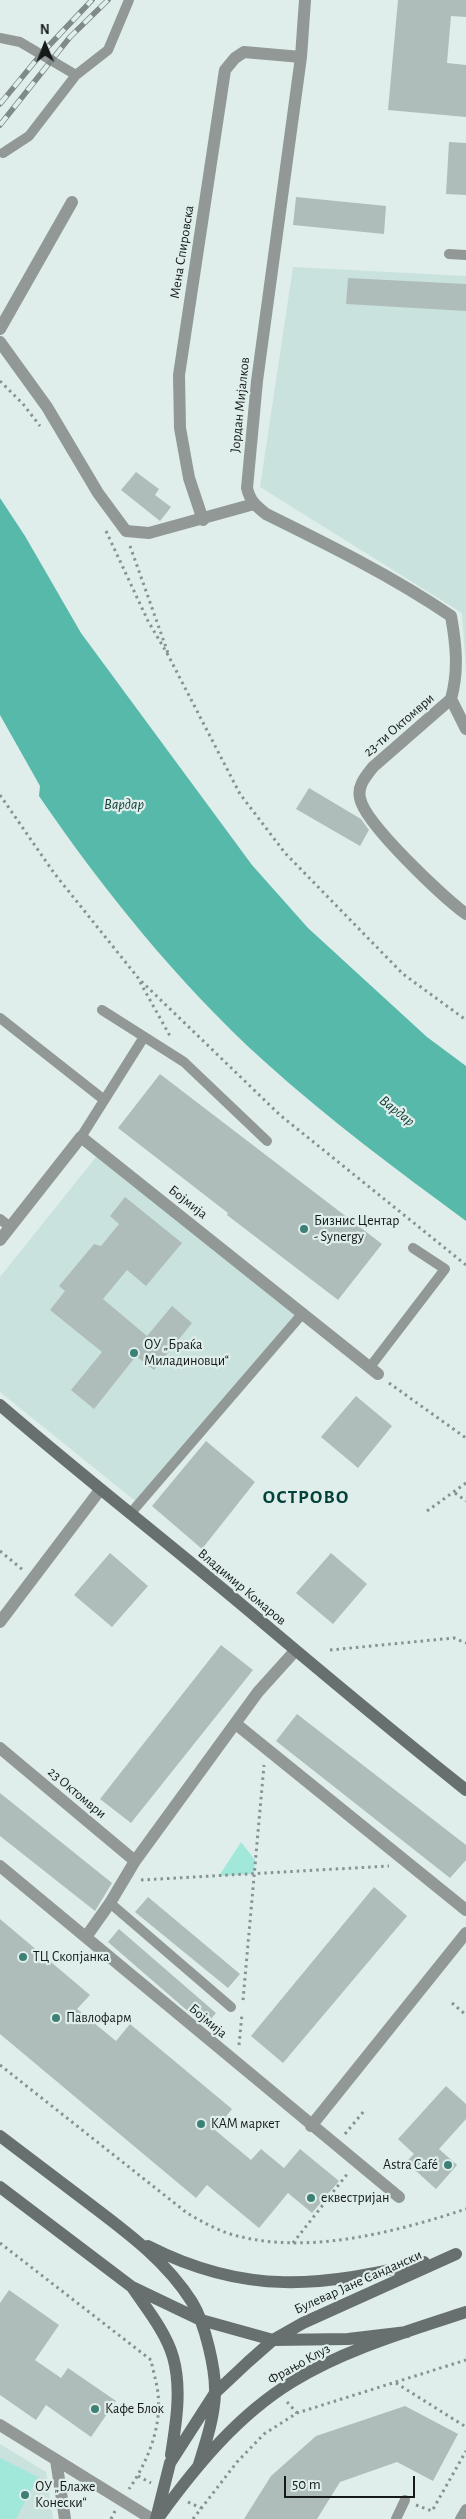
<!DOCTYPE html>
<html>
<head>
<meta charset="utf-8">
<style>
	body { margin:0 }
	#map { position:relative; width:466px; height:2519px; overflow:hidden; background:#dfeeeb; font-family:"Alegreya Sans",sans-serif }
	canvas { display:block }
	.north { position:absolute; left:20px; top:20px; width:50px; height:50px; -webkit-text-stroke:4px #dfeeeb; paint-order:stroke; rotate:359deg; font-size:14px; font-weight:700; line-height:20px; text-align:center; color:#151a19 }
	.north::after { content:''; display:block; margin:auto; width:18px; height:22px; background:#151a19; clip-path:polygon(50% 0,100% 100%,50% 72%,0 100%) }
	.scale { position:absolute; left:284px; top:2476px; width:131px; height:22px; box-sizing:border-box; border:2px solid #151a19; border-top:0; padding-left:6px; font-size:15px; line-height:18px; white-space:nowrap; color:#151a19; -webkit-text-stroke:4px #dfeeeb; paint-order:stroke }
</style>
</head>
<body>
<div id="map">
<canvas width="466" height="2519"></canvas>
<div class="north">N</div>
<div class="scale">50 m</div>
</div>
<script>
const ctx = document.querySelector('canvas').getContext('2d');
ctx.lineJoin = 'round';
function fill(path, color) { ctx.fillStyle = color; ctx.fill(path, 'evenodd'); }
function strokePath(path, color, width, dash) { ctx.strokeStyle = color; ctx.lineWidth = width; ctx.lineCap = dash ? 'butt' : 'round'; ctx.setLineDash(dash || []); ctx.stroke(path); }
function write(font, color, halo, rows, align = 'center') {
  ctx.font = font + ' "Alegreya Sans",sans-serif'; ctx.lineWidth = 4.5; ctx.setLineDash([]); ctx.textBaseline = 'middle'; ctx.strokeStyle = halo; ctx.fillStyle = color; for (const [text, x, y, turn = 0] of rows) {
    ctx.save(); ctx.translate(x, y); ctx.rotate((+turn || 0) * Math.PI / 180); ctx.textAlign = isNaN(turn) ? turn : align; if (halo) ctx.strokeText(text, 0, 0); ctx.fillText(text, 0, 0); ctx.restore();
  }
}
fill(new Path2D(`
	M293,267L466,276V671L462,613L260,487Z
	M100,1152L303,1313L139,1504L0,1392V1277Z
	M0,2444L46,2472L53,2519H0Z`), '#cae2dd');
fill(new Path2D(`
	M241,1842L255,1860L254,1874L219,1876Z
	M0,2458L38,2477L16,2519H0Z`), '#a1e8db');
fill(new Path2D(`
	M0,498L25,536L81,633L252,865L308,928L427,1037L466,1066V1221C397,1170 328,1119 264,1061C179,984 104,891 39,796L40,786L0,715Z`), '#57b9aa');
fill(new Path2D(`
	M398,0H466V17L451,16L447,63L466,65V117L388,110Z
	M449,142L466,143V195L446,194Z
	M296,197L386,206L384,234L293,225Z
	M348,278L466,284V311L346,304Z
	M136,472L159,489L155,495L171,507L160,521L121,490Z
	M309,788L361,819L369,830L360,846L296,809Z
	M160,1074L382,1244L338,1300L227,1215L228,1213L118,1128Z
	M125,1197L182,1243L146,1286L127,1270L103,1299L147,1336L172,1306L192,1323L154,1370L136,1356L94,1409L71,1390L102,1352L50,1310L65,1291L59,1286L94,1244L101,1246L119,1224L110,1216Z
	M356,1396L392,1426L358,1468L321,1437Z
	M206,1441L255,1482L202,1549L152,1506Z
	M110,1553L148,1586L112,1627L74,1595Z
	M331,1553L367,1584L333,1624L296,1593Z
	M221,1645L253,1670L131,1823L100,1799Z
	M297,1714L466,1845V1860L450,1878L276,1741Z
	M0,1793L112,1883L95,1911L0,1836Z
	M374,1887L407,1916L283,2063L251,2036Z
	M148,1897L240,1974L228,1988L135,1912Z
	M0,1919L90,1995L77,2009L116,2041L130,2024L232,2109L215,2130L251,2160L261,2149L284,2168L300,2149L339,2181L312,2213L288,2193L259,2228L207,2185L196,2198L0,2034Z
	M119,1929L216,2013L205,2026L108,1942Z
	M446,2086L466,2104V2119L439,2149L457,2165L436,2189L406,2162L414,2154L398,2139Z
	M9,2290L59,2325L35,2360L61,2378L68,2368L116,2401L91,2437L46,2405L36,2420L0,2395V2303Z
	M405,2406L458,2434L433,2481L397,2462L340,2482L317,2519H244L271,2476L316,2436Z`), '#afbdba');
strokePath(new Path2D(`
	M0,381L23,404L40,426
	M106,531L148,621L168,655L240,794L285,853L403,974L466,1020
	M130,546L168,653
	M0,795L54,873L139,979L280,1115L466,1265
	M140,982L170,1036
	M389,1383L466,1438
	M455,1493L466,1501
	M427,1511L466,1483
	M0,1551L23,1570
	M330,1650L454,1638L466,1643
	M141,1880L389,1866
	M243,2000L264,1765
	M452,2003L466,2015
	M239,2045L242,2014
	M0,2065L187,2213C204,2223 222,2233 242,2237C313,2254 399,2231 466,2209
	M345,2134L364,2111
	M0,2243L151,2360C153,2371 157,2383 158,2394C162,2427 147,2463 129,2489
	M293,2243L348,2173
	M396,2383L466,2427
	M287,2402L297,2413
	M138,2476L151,2483
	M188,2502L201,2508
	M416,2505L432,2511L466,2451
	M111,2519L115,2511
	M193,2519L237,2462L264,2434L297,2413L466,2360`), '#889290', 3, [2.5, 4]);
strokePath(new Path2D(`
	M0,38L20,42L76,75L29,136L3,153
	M76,75L108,50L129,0
	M449,254L466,255
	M102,1010L184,1062L267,1141
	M0,1018L103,1099
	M81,1137L144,1037
	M0,1219L10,1227
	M370,1367L445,1269L413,1248
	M130,1514L303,1313
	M110,1903L231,2007
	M396,2519L405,2500
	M460,2519L466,2509`), '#919896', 10);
strokePath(new Path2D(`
	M305,0L301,57L257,381L247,488C250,501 256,506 266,514C329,545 392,576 451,616C456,644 459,670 451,699
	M0,329L72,202
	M0,342L47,407L98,493L126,531L149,533L254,504
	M203,520L189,478L180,428L179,375L225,70L235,58L244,52L301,57
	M451,699L373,767C366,776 357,786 360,798C364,823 443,897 466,914
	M451,699L466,729
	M0,1240L81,1137L378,1374
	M0,1622L100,1490
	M236,1724L466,1910
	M0,1748L135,1861
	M0,1866L399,2197
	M86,1937L110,1903L135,1861L258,1692L295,1651
	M311,2126L466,1933
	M0,2425L152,2519
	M56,2460L65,2519`), '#919896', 12);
strokePath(new Path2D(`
	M0,1405C81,1475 166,1541 248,1610C320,1671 392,1731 466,1790
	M0,2136C30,2159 61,2182 91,2205C128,2233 167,2262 192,2302C205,2323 216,2370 215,2394C214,2418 206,2442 199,2464
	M0,2187L132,2287L201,2320L273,2340L348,2339L407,2332
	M148,2246C246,2296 321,2287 424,2262
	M132,2287C146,2308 166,2332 173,2357C182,2388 176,2424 171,2455
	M159,2517C196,2466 238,2415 292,2382C343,2350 409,2331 466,2312
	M156,2519L170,2463L215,2393L248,2362L273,2340L303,2323L456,2254`), '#67706e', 12);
const rail = new Path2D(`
	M0,104L42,53L92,0
	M0,125L70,37L108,0`);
strokePath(rail, '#808a88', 5.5);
strokePath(rail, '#dfeeeb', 4, [11]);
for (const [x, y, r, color] of [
	[304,1229,5,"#3d8176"],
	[134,1353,5,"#3d8176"],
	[23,1957,5,"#3d8176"],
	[56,2018,5,"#3d8176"],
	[201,2124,5,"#3d8176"],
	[448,2165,5,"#3d8176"],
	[311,2198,5,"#3d8176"],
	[95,2409,5,"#3d8176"],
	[25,2495,5,"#3d8176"]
]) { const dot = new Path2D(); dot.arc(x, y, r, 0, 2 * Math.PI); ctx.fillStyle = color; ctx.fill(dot); strokePath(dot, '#dfeeeb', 2); }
write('14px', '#151a19', '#dfeeeb', [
	["Мена Спировска",182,252,-81],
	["Јордан Мијалков",240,405,-84],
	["23-ти Октомври",399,725,-41],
	["Бојмија",188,1202,38],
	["Владимир Комаров",242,1587,40],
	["23 Октомври",77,1793,40],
	["Бојмија",208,2021,40],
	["Булевар Јане Сандански",358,2282,-24],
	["Фрањо Клуз",299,2364,-29]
]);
write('14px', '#151a19', '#dfeeeb', [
	["Бизнис Центар",314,1221],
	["- Synergy",314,1237],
	["ОУ „Браќа",144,1345],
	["Миладиновци“",144,1361],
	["ТЦ Скопјанка",33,1957],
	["Павлофарм",66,2018],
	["KAM маркет",211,2124],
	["Astra Café",438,2165,"right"],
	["еквестријан",321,2198],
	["Кафе Блок",105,2409],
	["ОУ „Блаже",35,2487],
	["Конески“",35,2503]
], 'left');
write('italic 15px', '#15423b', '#dfeeeb', [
	["Вардар",124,804],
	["Вардар",397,1111,38]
]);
ctx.letterSpacing = '1px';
write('bold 19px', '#03423b', '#dfeeeb', [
	["ОСТРОВО",306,1497]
]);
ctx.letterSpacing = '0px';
</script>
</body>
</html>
